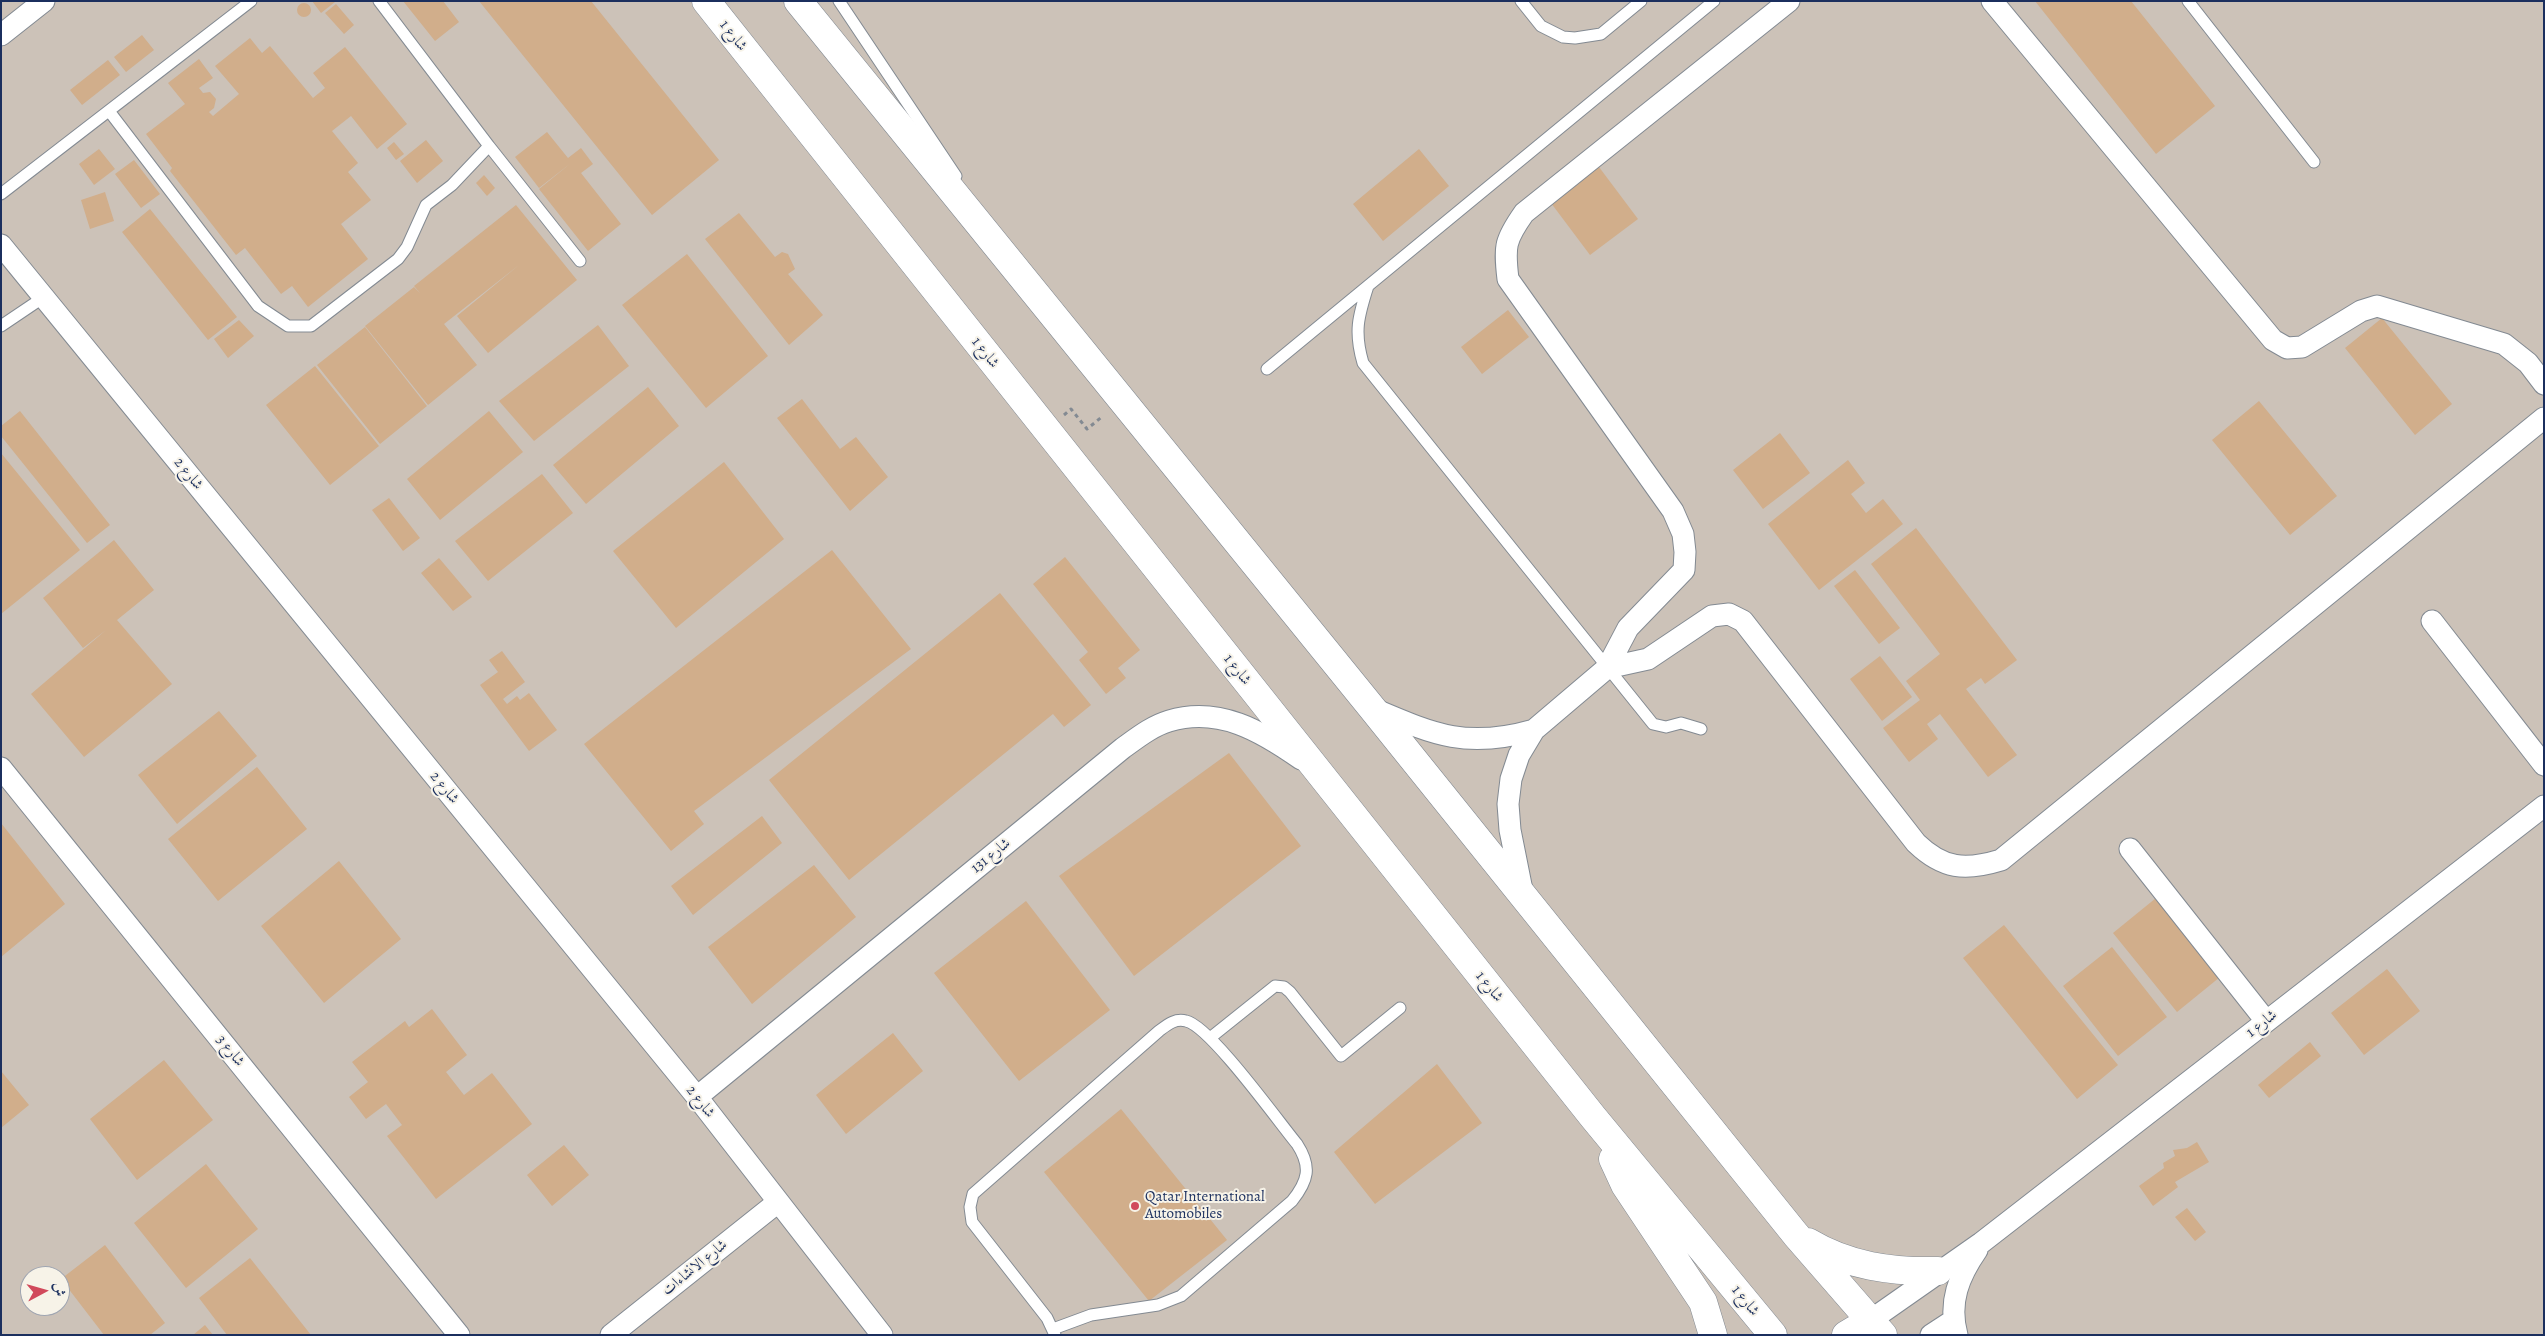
<!DOCTYPE html>
<html>
<head>
<meta charset="utf-8">
<style>
	body { margin:0 }
	#map { position:relative; width:2545px; height:1336px; overflow:hidden; background:#ebe4c7; font-family:Alegreya,Amiri,serif }
	canvas { display:block }
	.frame { position:absolute; inset:0; border:2px solid #1b2f5e; pointer-events:none }
	.north { position:absolute; left:20px; top:1266px; width:50px; height:50px; box-sizing:border-box; background:#f7f3e8; border:1px solid #9fa5b1; border-radius:50%; rotate:84deg; font-size:14px; font-weight:700; line-height:20px; text-align:center; color:#1b2f5e }
	.north::after { content:''; display:block; margin:auto; width:18px; height:22px; background:#d1495b; clip-path:polygon(50% 0,100% 100%,50% 72%,0 100%) }
</style>
</head>
<body>
<div id="map">
<canvas width="2545" height="1336"></canvas>
<div class="frame"></div>
<div class="north">ش</div>
</div>
<script>
const ctx = document.querySelector('canvas').getContext('2d');
ctx.lineJoin = 'round';
function fill(path, color) { ctx.fillStyle = color; ctx.fill(path, 'evenodd'); }
function strokePath(path, color, width, dash) { ctx.strokeStyle = color; ctx.lineWidth = width; ctx.lineCap = dash ? 'butt' : 'round'; ctx.setLineDash(dash || []); ctx.stroke(path); }
function write(font, color, halo, rows, align = 'center') {
  ctx.font = font + ' Alegreya,Amiri,serif'; ctx.lineWidth = 4; ctx.setLineDash([]); ctx.textBaseline = 'middle'; ctx.strokeStyle = halo; ctx.fillStyle = color; for (const [text, x, y, turn = 0] of rows) {
    ctx.save(); ctx.translate(x, y); ctx.rotate((+turn || 0) * Math.PI / 180); ctx.textAlign = isNaN(turn) ? turn : align; if (halo) ctx.strokeText(text, 0, 0); ctx.fillText(text, 0, 0); ctx.restore();
  }
}
fill(new Path2D(`
	M1,1H2544V1335H1ZM30,1276H60V1306H30Z`), '#ccc2b8');
fill(new Path2D(`
	M312,1H334L335,2L321,13Z
	M403,1H443L459,22L435,41Z
	M479,1H591L719,160L652,215Z
	M2035,1H2131L2215,106L2156,154Z
	M297 10a7 7 0 1 1 14 0a7 7 0 1 1-14 0Z
	M336,4L354,25L344,34L325,13Z
	M142,35L154,50L126,72L114,57Z
	M250,38L262,53L270,46L313,98L325,88L313,73L345,47L407,124L377,149L351,116L332,131L358,163L348,172L371,200L341,224L368,259L308,307L292,286L281,294L245,248L236,255L170,171L172,168L146,134L185,104L168,83L199,59L213,78L199,88L203,93L210,92L216,99L214,108L209,112L213,116L239,94L215,66Z
	M108,60L120,75L82,105L70,90Z
	M547,132L568,158L581,148L593,164L581,173L621,224L588,251L539,189L571,163L539,188L515,157Z
	M426,140L443,161L417,183L400,161Z
	M394,142L404,154L396,160L387,148Z
	M99,149L115,169L94,185L79,164Z
	M1419,149L1449,186L1383,241L1353,204Z
	M134,160L160,194L141,208L115,174Z
	M1599,167L1638,219L1590,255L1551,203Z
	M484,175L495,188L487,196L476,183Z
	M105,192L114,221L90,229L81,200Z
	M516,205L577,280L488,353L457,316L519,265L444,324L477,365L428,405L365,326L414,287L420,293L414,286Z
	M150,209L237,317L208,340L122,232Z
	M739,213L775,257L782,252L788,254L795,269L788,274L823,315L789,345L705,239Z
	M687,254L768,356L706,408L622,305Z
	M1508,310L1529,337L1482,374L1461,347Z
	M2382,318L2452,404L2415,435L2345,348Z
	M239,320L254,336L228,358L214,339Z
	M598,325L629,366L534,441L499,401Z
	M365,327L427,406L380,444L317,365Z
	M315,366L379,446L330,485L266,405Z
	M648,387L679,426L586,504L553,465Z
	M802,399L840,449L856,437L888,477L850,511L777,418Z
	M2259,401L2337,496L2290,535L2212,440Z
	M20,411L110,525L87,543L1,436V426Z
	M489,411L523,452L440,520L407,479Z
	M1780,433L1810,473L1763,509L1733,470Z
	M1,453L80,550L1,614Z
	M1848,460L1865,483L1851,494L1866,513L1883,499L1903,524L1819,590L1768,524Z
	M724,462L784,539L676,628L613,551Z
	M542,474L573,513L488,581L455,541Z
	M389,498L420,538L403,551L372,510Z
	M1916,528L2017,660L1985,684L1981,678L1966,689L2017,755L1988,777L1940,714L1927,724L1938,739L1909,762L1883,728L1920,700L1906,681L1940,654L1871,564Z
	M114,540L154,590L117,620L172,684L84,757L31,694L106,630L83,648L43,598Z
	M832,550L911,649L694,811L704,824L671,851L584,744Z
	M1065,557L1140,650L1118,668L1126,678L1106,694L1079,660L1088,652L1033,584Z
	M439,558L472,597L453,611L421,573Z
	M1855,570L1900,628L1879,644L1834,586Z
	M1000,593L1091,705L1064,727L1053,714L849,880L769,780Z
	M502,651L525,682L503,699L507,704L517,696L520,700L529,693L557,730L529,751L480,685L498,672L489,660Z
	M1880,656L1912,697L1882,721L1850,679Z
	M219,711L257,756L177,824L138,775Z
	M1229,753L1301,846L1134,976L1059,876Z
	M257,767L307,829L218,901L168,839Z
	M762,816L782,843L693,915L671,886Z
	M1,823L65,904L1,957Z
	M339,861L401,939L324,1003L261,926Z
	M814,865L856,917L752,1004L708,947Z
	M2156,898L2220,977L2177,1012L2113,933Z
	M1026,901L1110,1010L1019,1081L934,973Z
	M2004,925L2118,1065L2077,1099L1963,958Z
	M2112,947L2167,1017L2118,1056L2063,986Z
	M2387,969L2420,1011L2364,1055L2331,1013Z
	M432,1009L467,1055L446,1072L464,1095L492,1073L532,1124L436,1199L387,1136L402,1125L386,1104L366,1119L349,1097L368,1082L352,1062L405,1021L409,1027Z
	M893,1033L923,1071L846,1134L816,1095Z
	M2310,1042L2321,1056L2269,1098L2258,1085Z
	M164,1060L213,1120L137,1180L90,1119Z
	M1437,1064L1482,1123L1375,1204L1334,1152Z
	M1,1071L29,1105L1,1128Z
	M1121,1109L1227,1240L1149,1301L1044,1172Z
	M2197,1142L2209,1162L2175,1182L2178,1187L2153,1206L2139,1186L2164,1168L2163,1163L2175,1156L2173,1150L2187,1148Z
	M564,1145L589,1175L552,1206L527,1175Z
	M206,1164L258,1229L186,1288L134,1223Z
	M2187,1208L2206,1232L2195,1241L2175,1217Z
	M105,1245L165,1323L150,1335H104L61,1279Z
	M250,1258L311,1335H227L199,1298Z
	M205,1325L213,1335H193Z`), '#d1ae8b');
const lane = new Path2D(`
	M839,1L956,176
	M1521,1L1541,26L1563,37L1575,38L1601,34L1641,1
	M2188,1L2314,162
	M109,111L258,306L288,326H311L398,259L407,247L426,205L452,185L489,146L379,1
	M489,146L580,261
	M1,194L251,1
	M1368,286C1358,317 1354,332 1363,363L1653,724L1666,727L1681,723L1701,729
	M1,326L44,297
	M1267,369L1714,1
	M1210,1038L1275,986L1284,987L1290,992L1341,1056L1400,1008
	M1053,1329L1091,1315L1158,1305L1181,1296L1292,1201C1308,1181 1312,1167 1297,1144C1278,1121 1210,1026 1186,1021C1175,1018 1167,1025 1159,1031L973,1194L970,1207L972,1222L1047,1318L1055,1335`);
const street = new Path2D(`
	M1992,1L2273,340L2287,348L2302,347L2361,311L2377,306L2504,344L2528,363L2544,384
	M1,35L44,1
	M1,245L697,1097L882,1335
	M2432,621L2544,765
	M1607,668L1648,659L1712,616L1729,614L1743,621L1916,843C1943,869 1965,871 2001,860L2544,418
	M1374,709C1435,735 1467,749 1534,730
	M1,768L459,1335
	M2130,849L2266,1021
	M1523,895L1510,830L1508,804L1511,779L1519,755L1534,730L1607,668L1628,628L1684,570L1685,552L1683,534L1673,511L1508,279C1504,246 1505,240 1524,213L1789,1
	M697,1097L1123,748C1137,738 1152,726 1169,721C1219,706 1261,731 1301,759
	M1871,1320L1981,1243L2544,806
	M611,1335L778,1202
	M1931,1335L1954,1320
	M1957,1335C1948,1302 1959,1276 1977,1250`);
const secondary = new Path2D(`
	M706,1L1593,1117L1773,1335
	M798,1L1372,708L1796,1235L1883,1335
	M1613,1159L1625,1185L1703,1302L1713,1335
	M1808,1242C1848,1266 1891,1272 1938,1271
	M1846,1335L1871,1320`);
strokePath(lane, '#838a92', 13);
strokePath(street, '#838a92', 23);
strokePath(secondary, '#838a92', 29);
strokePath(new Path2D(`
	M1064,415L1071,409L1087,429L1103,416`), '#838a92', 3, [4, 4]);
strokePath(lane, '#fff', 11);
strokePath(street, '#fff', 21);
strokePath(secondary, '#fff', 28);
for (const [x, y, r, color] of [
	[1135,1206,5,"#d1495b"]
]) { const dot = new Path2D(); dot.arc(x, y, r, 0, 2 * Math.PI); ctx.fillStyle = color; ctx.fill(dot); strokePath(dot, '#f7f3e8', 2); }
write('15px', '#1b2f5e', '#f7f3e8', [
	["شارع 1",733,36,52],
	["شارع 1",985,353,52],
	["شارع 2",188,474,51],
	["شارع 1",1237,670,52],
	["شارع 2",444,788,51],
	["شارع 131",991,856,-39],
	["شارع 1",1489,987,51],
	["شارع 1",2262,1024,-38],
	["شارع 3",230,1051,51],
	["شارع 2",700,1102,52],
	["شارع الانشاءات",695,1268,-39],
	["شارع 1",1745,1301,51]
]);
write('15px', '#1b2f5e', '#f7f3e8', [
	["Qatar International",1145,1197],
	["Automobiles",1145,1214]
], 'left');
</script>
</body>
</html>
